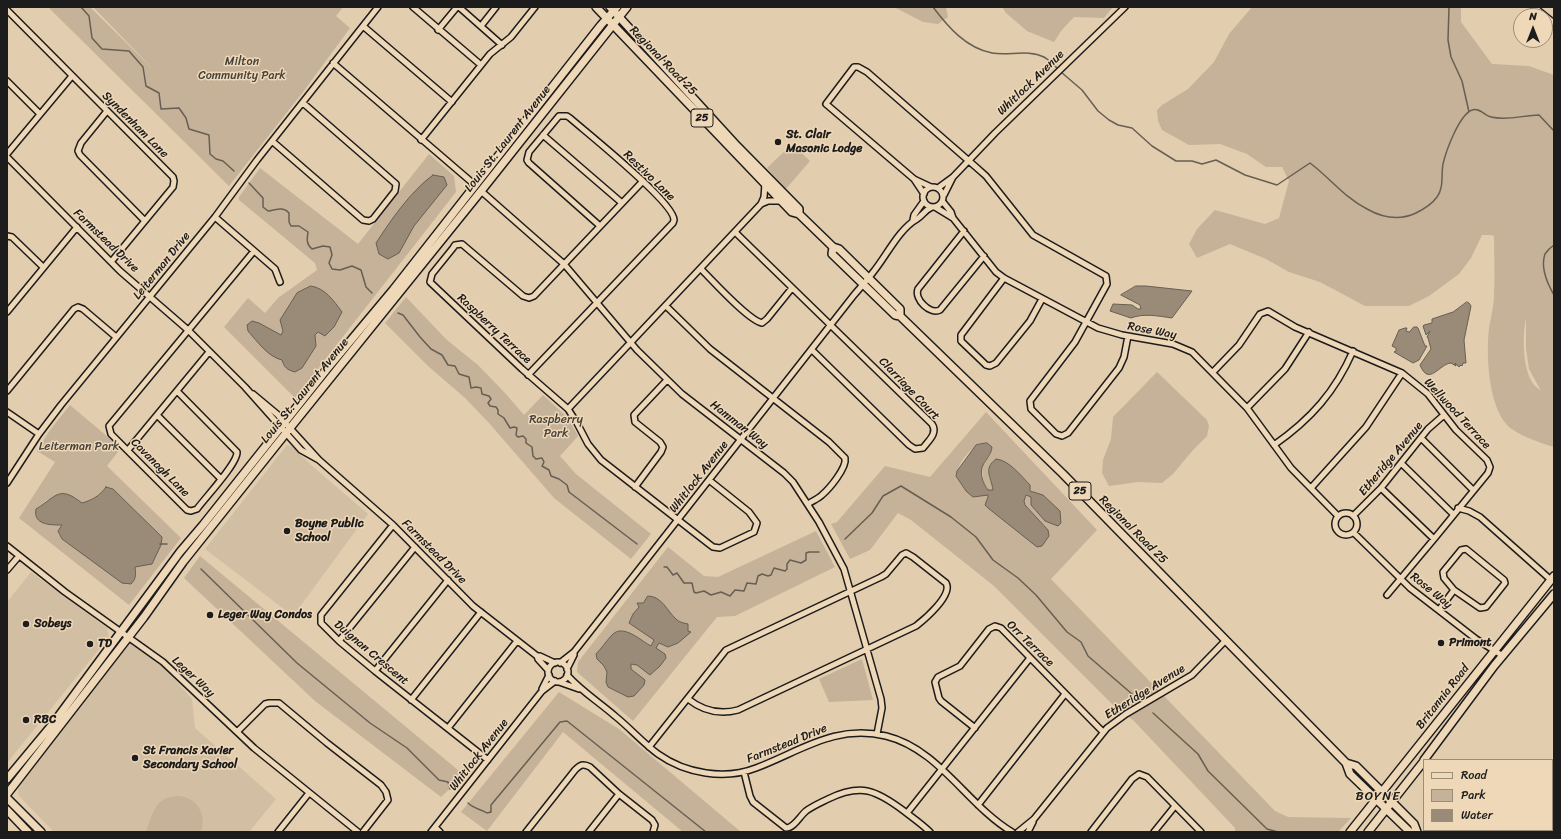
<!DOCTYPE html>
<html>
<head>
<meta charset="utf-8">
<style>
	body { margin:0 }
	#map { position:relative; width:1561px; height:839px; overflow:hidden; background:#e2cdaf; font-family:Sriracha,sans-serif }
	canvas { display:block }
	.frame { position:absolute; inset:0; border:8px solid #1c1c1c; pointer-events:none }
	.legend { position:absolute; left:1423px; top:759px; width:130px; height:72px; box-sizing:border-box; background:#efd8b8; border:1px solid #9b8d7a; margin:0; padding:5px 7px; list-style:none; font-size:12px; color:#1c1c1c }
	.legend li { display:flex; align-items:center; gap:8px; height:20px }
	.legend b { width:20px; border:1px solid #9b8d7a }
	.north { position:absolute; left:1513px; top:8px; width:40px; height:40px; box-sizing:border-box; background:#efd8b8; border:1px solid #9b8d7a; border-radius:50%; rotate:0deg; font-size:11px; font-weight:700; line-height:16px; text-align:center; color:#1c1c1c }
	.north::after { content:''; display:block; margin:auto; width:14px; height:18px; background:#1c1c1c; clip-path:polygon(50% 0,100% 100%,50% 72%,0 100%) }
</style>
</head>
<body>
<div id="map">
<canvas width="1561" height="839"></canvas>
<div class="frame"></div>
<ul class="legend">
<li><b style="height:5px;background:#efd8b8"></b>Road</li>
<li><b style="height:11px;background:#c5b299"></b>Park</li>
<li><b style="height:11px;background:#998b78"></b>Water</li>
</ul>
<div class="north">N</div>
</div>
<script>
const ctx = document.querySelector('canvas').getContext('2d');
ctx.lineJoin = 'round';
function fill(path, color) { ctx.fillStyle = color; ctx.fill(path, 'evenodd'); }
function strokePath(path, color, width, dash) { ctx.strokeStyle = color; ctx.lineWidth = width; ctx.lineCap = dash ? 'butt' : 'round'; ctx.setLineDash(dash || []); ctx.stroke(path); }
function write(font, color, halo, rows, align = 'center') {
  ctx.font = font + ' Sriracha,sans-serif'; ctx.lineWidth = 3; ctx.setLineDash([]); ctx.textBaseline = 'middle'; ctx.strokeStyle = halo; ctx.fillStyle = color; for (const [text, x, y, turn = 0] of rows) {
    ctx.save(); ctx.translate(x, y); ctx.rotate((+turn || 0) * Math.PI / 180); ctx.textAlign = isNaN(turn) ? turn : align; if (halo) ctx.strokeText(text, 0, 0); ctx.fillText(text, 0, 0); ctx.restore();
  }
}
fill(new Path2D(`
	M287,445L293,447L311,465L368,514L293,616L205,549Z
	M31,572L107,628L109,637L7,763V602Z
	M129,642L163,666L192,699L195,728L276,799L249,832H54L19,796L18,788Z`), '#d2bfa3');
fill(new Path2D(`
	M48,7H90L156,72L93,7H343L336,16L350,28L303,92L229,186Z
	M894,7H946L948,17L938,24L923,22Z
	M1002,7H1113L1104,18L1074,17L1061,31L1054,42L1027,31L1006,13Z
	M1252,7H1461V22L1492,64L1529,66L1554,75V447C1543,444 1515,434 1507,425C1488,404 1486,355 1489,328C1491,317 1494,306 1494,294C1495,275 1494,255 1494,236L1491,235H1482L1471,258L1459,274L1429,296L1409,306H1365L1320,282L1289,272L1266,259L1230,244L1197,258L1189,244L1197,229L1215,210L1265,224L1279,218L1289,181L1282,167H1266L1247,154L1220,144L1189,145L1162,130L1158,121L1157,110L1162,105L1188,89L1214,62L1229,34ZM1526,319V348L1529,369L1541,391C1538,388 1534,386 1532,382C1523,367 1522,336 1526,319Z
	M792,144L810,161L785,190L767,168Z
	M429,154L454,176L456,192L295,398L224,327L248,298L265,313L278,298L317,270L315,263L239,200V197L260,168L358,244Z
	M406,297L447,340L478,365L505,393L524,415L543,395L568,418L578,436L560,456L576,474L651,534L631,559L554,498L489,423L465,398L428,366L385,323Z
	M1157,372L1207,420L1209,426L1207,436L1193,450L1173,474L1162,483L1138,482L1109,486L1102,473L1103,460L1111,439L1113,417Z
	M70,405L121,448L107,466L181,538L129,605L19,518L55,462L37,451L50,430ZM107,487L113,489L162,537L161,545L143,566H138L135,567L72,546L62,539L58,531L62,525L36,509L47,500L76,498L82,503C92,500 100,496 107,487Z
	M986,412L1097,530L1051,579L1275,811L1288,817L1351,818L1338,832H1235V828L1133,720L1116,708L994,586L911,520L898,513L870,550L850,559L831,524L837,522L885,466L930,477ZM981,444L991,454L982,467L984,486L988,490H993C991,477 983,469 996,459L1030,485V491L1033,492L1051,523L1045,521L1031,505V497L1027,495L1024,501L1025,505L1048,530L989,497L988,495L966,491L956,476C957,465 970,447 981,444Z
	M816,531L835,567L735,616L717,617L633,721L577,672L578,662L668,547L704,576L718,577Z
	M200,556L464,775L441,797L315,701L184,578Z
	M862,659L873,700L829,702L819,679Z
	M559,692L619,729L741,832H683L563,732L487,831L461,812Z
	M179,796C198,798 207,815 201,832H146C153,813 155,796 179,796Z`), '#c5b299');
const water = new Path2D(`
	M433,175L444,177L447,185L414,226L399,253L388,259L379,254L376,243C391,220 410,192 433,175Z
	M311,286C325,288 334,301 342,312L334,327L325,336L318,332L315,335L316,346L302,368L295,372C287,370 284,367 282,360C268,357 257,341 248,331L247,325L252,321L259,323L281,335L283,331L280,320L297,293Z
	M1136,286H1146L1192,291L1172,318C1158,316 1144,313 1131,318L1110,311L1113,304L1132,305L1138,309H1141L1140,305L1121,295Z
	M1467,302L1469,303L1471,306L1464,340L1466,363H1463L1462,366L1461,365L1459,367L1455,363L1456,366L1451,363C1439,364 1429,387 1420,365L1431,349L1428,338L1427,337L1430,331L1426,335L1423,326L1424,325L1432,323V319L1453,312Z
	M1414,327H1417L1418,328L1425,346H1427L1419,360L1413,363L1394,352L1396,351V348L1392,346L1399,330L1405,328H1407L1406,331L1409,332Z
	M987,443L992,447C991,455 987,458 983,465C979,472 983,484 988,490H993C991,476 983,469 996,459C1009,460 1021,476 1030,485V491L1043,495L1060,511L1061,523L1058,526L1045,521L1031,505V497L1026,495L1024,501L1025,505L1048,530L1049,536L1042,546L1037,547L988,508L985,505L988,497V495L973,497L966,491L956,476L957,471L976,445Z
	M106,487L113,489L162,537L161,545L152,564L135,567C136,575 136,579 131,584L122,583L62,539L58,531L62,525C50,525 33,525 36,509C57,496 59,485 82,503C92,500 100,496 106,487Z
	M648,596C662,596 667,611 676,619C679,622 683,623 688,624V631L691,632L678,643L668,647L659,643L656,648L665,654L666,658L660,666L650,675L637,665L631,664V669L645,680L644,685L634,696L628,697L608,687L606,682L607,672L604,666L597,659L596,654C602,648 606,641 612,635C623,623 641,641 651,646L654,640L629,623L633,614L639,607L637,603H643Z`);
fill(water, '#998b78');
strokePath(water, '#675f53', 1);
strokePath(new Path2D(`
	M81,7L89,16L92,38L102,49L129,51L143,67L146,86L159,93L161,109L179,108L186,118L189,129L209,135L210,154L216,159L223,161L234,171
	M933,7C948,27 966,48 992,53C1009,56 1028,49 1044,57C1049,60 1054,65 1058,69
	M1449,7L1448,40L1451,57L1462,81L1469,112
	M1061,72L1082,90L1098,111L1109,120L1118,125L1132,128L1152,146L1176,161H1192L1202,164L1216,160L1245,175L1277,185L1310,163C1330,178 1345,198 1367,209C1383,218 1399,221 1416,213C1424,209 1432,204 1437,197C1444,188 1441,175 1443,164C1446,151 1459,115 1472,110C1479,107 1485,116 1491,117C1508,121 1524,115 1539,115L1554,131
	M249,183L263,198V207L268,211C276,210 283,206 289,213V222L291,226H299L308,232C307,239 306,244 312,249L323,246L330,247L332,255L329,263L332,269L340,270L352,266L361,270L366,287L372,293
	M1554,245C1551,247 1547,251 1545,254C1540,268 1547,283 1554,295
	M398,313L403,315L420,337L431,349L442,355L448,365L455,366L459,374L469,377L471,388L476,387L481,388L482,394L489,396L491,399L488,403L490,406L496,407L498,410V414L504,418L510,428L514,427L517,428L516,435L518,437L523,436L526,439V443L532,447L533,456L536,459L542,458L544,462L542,466L549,470L551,476L559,479L567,485L569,492L637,544
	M845,539L872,513L883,496L901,486L951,517L976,537L993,560L1018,578L1036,595L1067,632L1081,642L1088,656L1132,694
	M160,544H167
	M664,567H667L673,575L677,573L684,583H692L694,592L696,593L704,591L711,595L721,592L730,596L735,590L744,591L747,583L756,584L758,576L762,574L768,576L771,575L774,568L785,571L787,569V564L790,560L801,563L806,560V553L809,552H819
	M201,569L297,663L370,723L407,748L439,780L448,782L450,789
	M1153,713L1198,754L1208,771L1267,829L1278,832
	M468,803C474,809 481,809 487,813L491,812V805L560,722L567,721L706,832`), '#675f53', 1.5);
const minor = new Path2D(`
	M413,7L481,65
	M459,7L502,45
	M1534,7L1554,23
	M7,10L173,177L174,181L173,187L111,262
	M363,26L452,102
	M481,26L496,7
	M438,30L457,7
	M333,63L475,185
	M7,81L40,114
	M107,111L81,143L78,151L80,155L145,221
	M543,135L622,203
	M421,140L490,54L511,37L535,7
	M272,141L363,220L369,221L373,219L395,191L396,184L303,103
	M7,154L72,76
	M7,157L120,271L188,330L245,387L301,450L319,460
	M914,179L924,194
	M643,181L534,296L529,298L523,296L462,244L455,245L453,248L432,274L430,282L522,369L568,409L577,423L588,444L601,460L709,544L713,547L720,548L754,532L757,523L749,512L709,480
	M923 197a10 10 0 1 1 20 0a10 10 0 1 1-20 0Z
	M931,187L914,179L826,104L854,67H858L867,72L977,168L986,176L1033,235L1106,276L1107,284L1075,342L1030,401L1031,409L1056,434L1062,436L1068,433L1119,368L1124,357L1128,336
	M938,188L953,177
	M481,191L564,264L637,350L682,394L784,473L793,482L819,522L844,569L881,699L882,708L877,734
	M944,195L953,177L995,133L1125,7
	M943,202L951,212L953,218L996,272L1004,278L1098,328L1122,335L1173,344L1192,352L1247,408L1291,468L1337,515
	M761,204L764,197L765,184
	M935,207L953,218
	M215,217L275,269L280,282
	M913,220L914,215L924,201
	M964,231L918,289C914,299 930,315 940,310L984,256
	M735,232L932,424C938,433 929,440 923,448L915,449L909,445L812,350
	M7,236L12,237L43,267
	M701,269C713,281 748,320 762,323L767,319L792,288
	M1004,278L961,335V341L986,365L990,366L996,363L1030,321L1042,299
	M666,306L710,349L829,442L845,458C847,468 829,489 822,495C818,499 812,501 808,504
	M7,312L77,227
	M1213,372L1239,345L1260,314L1268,311L1295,327L1402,373L1428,394L1456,430L1487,460L1490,467L1488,473L1434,539L1387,595
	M528,375L673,223L674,220C674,202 587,133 570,118L567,116H559L529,152L527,160L529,163L600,226
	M7,391L74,309L78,307L83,309L116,337
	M177,391L237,452C238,463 205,498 197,509L191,511L187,510L111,434L109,426L254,251
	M253,394L277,414L319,460L393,525L473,606L537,656L538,659L548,670
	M1247,408L1285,369L1309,332
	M568,409L761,204L768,201H781
	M7,412L39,434
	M157,415L221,479
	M1421,438L1473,490
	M1274,445C1311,419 1335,392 1353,351
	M128,450L209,352
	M1401,463L1453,514
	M7,483L39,434L61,405L215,217L257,160L378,7
	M635,487L661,452L663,447L660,442L635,422L634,415L667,380
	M1311,488L1366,427L1402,373
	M1381,488L1434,539
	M1458,508L1469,511L1480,517L1551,580
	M1335 524a11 11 0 1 1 22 0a11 11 0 1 1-22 0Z
	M1353,516L1381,488L1428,429L1444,415
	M393,525L321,615V623L339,641L375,671L488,760
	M1354,533L1410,588L1476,639L1503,656
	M7,546L65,592L163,662L254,748L358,832
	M7,570L19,556
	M1439,610L1454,590L1480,608L1486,607L1505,583L1504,580L1466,549L1461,550L1443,572L1444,578L1454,590
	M339,641L415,547
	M537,656H540L555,663
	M548 672a10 10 0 1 1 20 0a10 10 0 1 1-20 0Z
	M560,663L574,652L854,295C861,287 868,279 874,271C887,255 899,229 917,219C923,215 925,210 932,207
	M567,669L574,655V652
	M375,671L448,580
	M567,675C581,691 599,702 615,716C630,728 643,743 658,754C686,774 725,780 756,768C801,751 835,724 886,736C939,749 967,805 1012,832
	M559,682L579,689
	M542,691V689L549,675
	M411,700L481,612
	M448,728L517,641
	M975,728L941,701L939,698L935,682L938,677L960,666L989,629L995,626L1001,628L1103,732
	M237,732L265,704L269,703H279L327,743L381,785L386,792L388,800L363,832
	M649,747L726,650L881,577L886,574L902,555L906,553L913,557L946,583C953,595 925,619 916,626L738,710C719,715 703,711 688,699
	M744,772L750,796L753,802L786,828C794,828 800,816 806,811C813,806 820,803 828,799C861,783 876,790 904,811C913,818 922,824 930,832
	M978,805L1065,694
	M907,813L1030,658
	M435,827L440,832
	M278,832L309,793
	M431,832L542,691L555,681
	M526,832L575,770C580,765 583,763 590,767L619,794L652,820L655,825L653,832
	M589,832L619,794
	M1018,832L1034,819L1107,728L1126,714L1192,675L1225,641
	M1028,832L1033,822
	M1091,832L1132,779L1139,774L1147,777L1201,832
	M1154,832L1175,806`);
const major = new Path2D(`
	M596,7L792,212L799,214L833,247L839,249L900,309V316
	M610,7L737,146L799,209V214
	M833,247L832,254L895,315L900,316L1063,474L1346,763L1350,774L1410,832
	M1424,760L1494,666L1554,594
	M1346,763L1356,766L1414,824L1417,832
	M7,779L52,725L180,552L203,525L327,369L393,290L601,25L617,7
	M7,794L144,617L183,562L286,433L481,191L627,7
	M7,798L41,832
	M7,810L28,832
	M1350,832L1554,576
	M1368,832L1424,761`);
strokePath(minor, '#1c1c1c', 8);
strokePath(major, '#1c1c1c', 10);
strokePath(minor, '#efd8b8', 5);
strokePath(major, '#efd8b8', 7);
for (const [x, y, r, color] of [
	[778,142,4,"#1c1c1c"],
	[287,531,4,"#1c1c1c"],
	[210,615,4,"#1c1c1c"],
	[26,624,4,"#1c1c1c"],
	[1441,643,4,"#1c1c1c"],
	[90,644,4,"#1c1c1c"],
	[26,720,4,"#1c1c1c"],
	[135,758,4,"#1c1c1c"]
]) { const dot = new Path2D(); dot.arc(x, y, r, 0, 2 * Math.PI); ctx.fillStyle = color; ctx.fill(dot); strokePath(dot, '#efd8b8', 1.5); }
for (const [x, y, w] of [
	[702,118,22],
	[1080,491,22]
]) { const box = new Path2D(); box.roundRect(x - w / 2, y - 9, w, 18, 3); ctx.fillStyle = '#efd8b8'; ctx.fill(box); strokePath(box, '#1c1c1c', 1); }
write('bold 11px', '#1c1c1c', null, [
	["25",702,118],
	["25",1080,491]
]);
write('12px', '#1c1c1c', '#efd8b8', [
	["Regional Road 25",663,61,46],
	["Whitlock Avenue",1031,83,-44],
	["Syndenham Lane",135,125,45],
	["Louis St. Laurent Avenue",508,139,-52],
	["Restivo Lane",649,176,44],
	["Farmstead Drive",106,241,44],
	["Leiterman Drive",162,266,-51],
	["Raspberry Terrace",494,329,43],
	["Rose Way",1152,331,11],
	["Clarriage Court",909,389,46],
	["Louis St. Laurent Avenue",305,391,-51],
	["Wellwood Terrace",1457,414,47],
	["Hamman Way",739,425,38],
	["Etheridge Avenue",1391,459,-50],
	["Cavanagh Lane",160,468,45],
	["Whitlock Avenue",699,477,-52],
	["Regional Road 25",1133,530,45],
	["Farmstead Drive",434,552,45],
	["Rose Way",1431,591,39],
	["Orr Terrace",1030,644,44],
	["Duignan Crescent",371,653,40],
	["Leger Way",193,677,43],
	["Etheridge Avenue",1145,692,-32],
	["Britannia Road",1443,697,-52],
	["Farmstead Drive",787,744,-22],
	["Whitlock Avenue",479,755,-52]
]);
write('12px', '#46423b', '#efd8b8', [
	["Milton",242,62],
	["Community Park",242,76],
	["Raspberry",556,420],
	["Park",556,434],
	["Leiterman Park",79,447]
]);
write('bold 12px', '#1c1c1c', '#efd8b8', [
	["St. Clair",786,135],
	["Masonic Lodge",786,149],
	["Boyne Public",295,524],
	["School",295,538],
	["Leger Way Condos",218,615],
	["Sobeys",34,624],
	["Primont",1449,643],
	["TD",98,644],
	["RBC",34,720],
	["St Francis Xavier",143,751],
	["Secondary School",143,765]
], 'left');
ctx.letterSpacing = '1px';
write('13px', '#1c1c1c', '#efd8b8', [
	["BOYNE",1378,797]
]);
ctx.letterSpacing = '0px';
</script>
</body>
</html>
